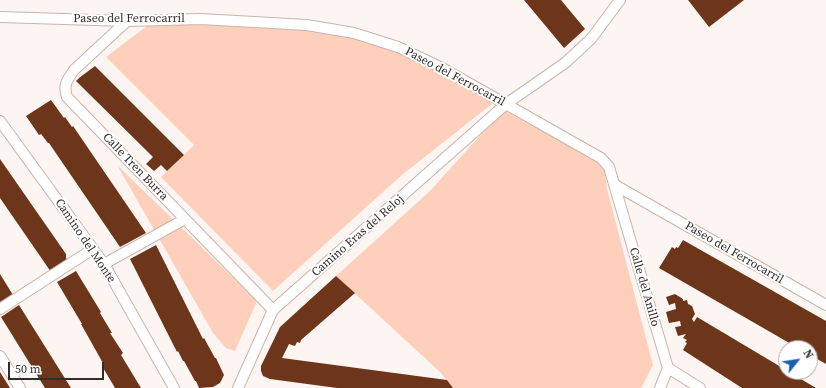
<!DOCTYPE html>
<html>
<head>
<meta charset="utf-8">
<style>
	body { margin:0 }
	#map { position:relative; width:826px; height:388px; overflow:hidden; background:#fdf5f1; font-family:"Source Serif 4",serif }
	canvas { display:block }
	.north { position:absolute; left:778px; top:340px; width:40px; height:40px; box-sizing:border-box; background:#fff; border:1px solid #adaba9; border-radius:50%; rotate:60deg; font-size:11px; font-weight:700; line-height:16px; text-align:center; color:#332c29 }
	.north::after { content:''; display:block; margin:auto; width:14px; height:18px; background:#1c60b0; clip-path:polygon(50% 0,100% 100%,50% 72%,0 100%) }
	.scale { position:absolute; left:8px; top:362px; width:96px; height:18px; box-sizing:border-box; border:2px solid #332c29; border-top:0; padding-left:5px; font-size:12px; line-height:14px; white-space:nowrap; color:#332c29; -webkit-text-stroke:3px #fff; paint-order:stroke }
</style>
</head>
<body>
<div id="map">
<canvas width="826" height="388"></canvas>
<div class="north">N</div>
<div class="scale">50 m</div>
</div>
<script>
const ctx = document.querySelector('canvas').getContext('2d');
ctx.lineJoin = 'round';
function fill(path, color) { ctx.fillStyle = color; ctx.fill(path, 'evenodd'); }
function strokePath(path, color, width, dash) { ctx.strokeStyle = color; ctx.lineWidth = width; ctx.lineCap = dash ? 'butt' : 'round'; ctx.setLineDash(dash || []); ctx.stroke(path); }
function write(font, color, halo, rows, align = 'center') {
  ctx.font = font + ' "Source Serif 4",serif'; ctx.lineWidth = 4; ctx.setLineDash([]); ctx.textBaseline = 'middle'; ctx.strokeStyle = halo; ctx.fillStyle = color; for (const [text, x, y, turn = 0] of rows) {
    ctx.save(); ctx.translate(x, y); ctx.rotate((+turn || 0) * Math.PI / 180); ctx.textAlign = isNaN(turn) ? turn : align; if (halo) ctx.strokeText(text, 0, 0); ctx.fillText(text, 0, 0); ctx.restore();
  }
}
fill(new Path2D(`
	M201,21L308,28L397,49L480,92L492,104L403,174L273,291L161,177L194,145L106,57L147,26Z
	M503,110L604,163L607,189L653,365L641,388H453L441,373L336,276L430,191Z
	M117,165L257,301L235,351L226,348L213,333Z`), '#fed0bb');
fill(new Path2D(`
	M524,0H561L585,29L564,48Z
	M688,0H744L709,27Z
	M95,66L184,155L167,171L161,165L154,171L146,164L153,157L76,81L79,78Z
	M51,100L64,118L65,117L72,127L73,126L146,233L120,247L49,143H48L41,134L39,135L26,116Z
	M0,159L66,254V258L68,262L51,272L0,198Z
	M683,240L826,321V364L810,355V348H798L659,268L672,247L675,249L676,247L678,248Z
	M156,245L203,339L204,338L215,358H216L224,375L220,383L213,387L199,388L196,381H195L184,361H183L178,351L177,352L130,259Z
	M76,271L101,312L100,313L112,333H110L123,353L121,355L141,388H115L102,366L104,365L81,324H82L57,282Z
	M0,274L13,295L0,303Z
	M336,276L355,293L301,340L300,343L297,342L295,346L289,344L282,358L447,380L453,388H337L270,379L263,376L261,371V366L280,327Z
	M675,294L683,299V301L687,300L688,304L692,306L695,314L692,319L694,322L697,317L786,370V372H789L816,388H742L683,350L687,343L685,342L687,340L683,338L686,334L678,336L675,327L681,326L680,321L669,323L666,312L676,309L675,303L669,305L666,297Z
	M19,305L71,388H45L1,317Z
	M0,372L10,388H0Z`), '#6d361b');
const street = new Path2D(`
	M0,17L127,21L201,19L307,25L354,33L398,47L444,69L601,158L609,167L668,368L660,388
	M127,21L74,70C67,80 63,85 67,97L273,310
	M0,121L104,264L174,388
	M615,185L826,305
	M104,264L185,219
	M0,309L93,249
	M0,356L20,388
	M668,368L700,388
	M238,388L273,310L506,104L565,63L591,39L620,0`);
strokePath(street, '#c8b5ad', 12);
strokePath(street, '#fff', 10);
write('12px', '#332c29', '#fff', [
	["Paseo del Ferrocarril",129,19],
	["Paseo del Ferrocarril",455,77,28],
	["Calle Tren Burra",135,167,46],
	["Camino Eras del Reloj",358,236,-41],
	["Camino del Monte",85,241,56],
	["Paseo del Ferrocarril",734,253,30],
	["Calle del Anillo",644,287,74]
]);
</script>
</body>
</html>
